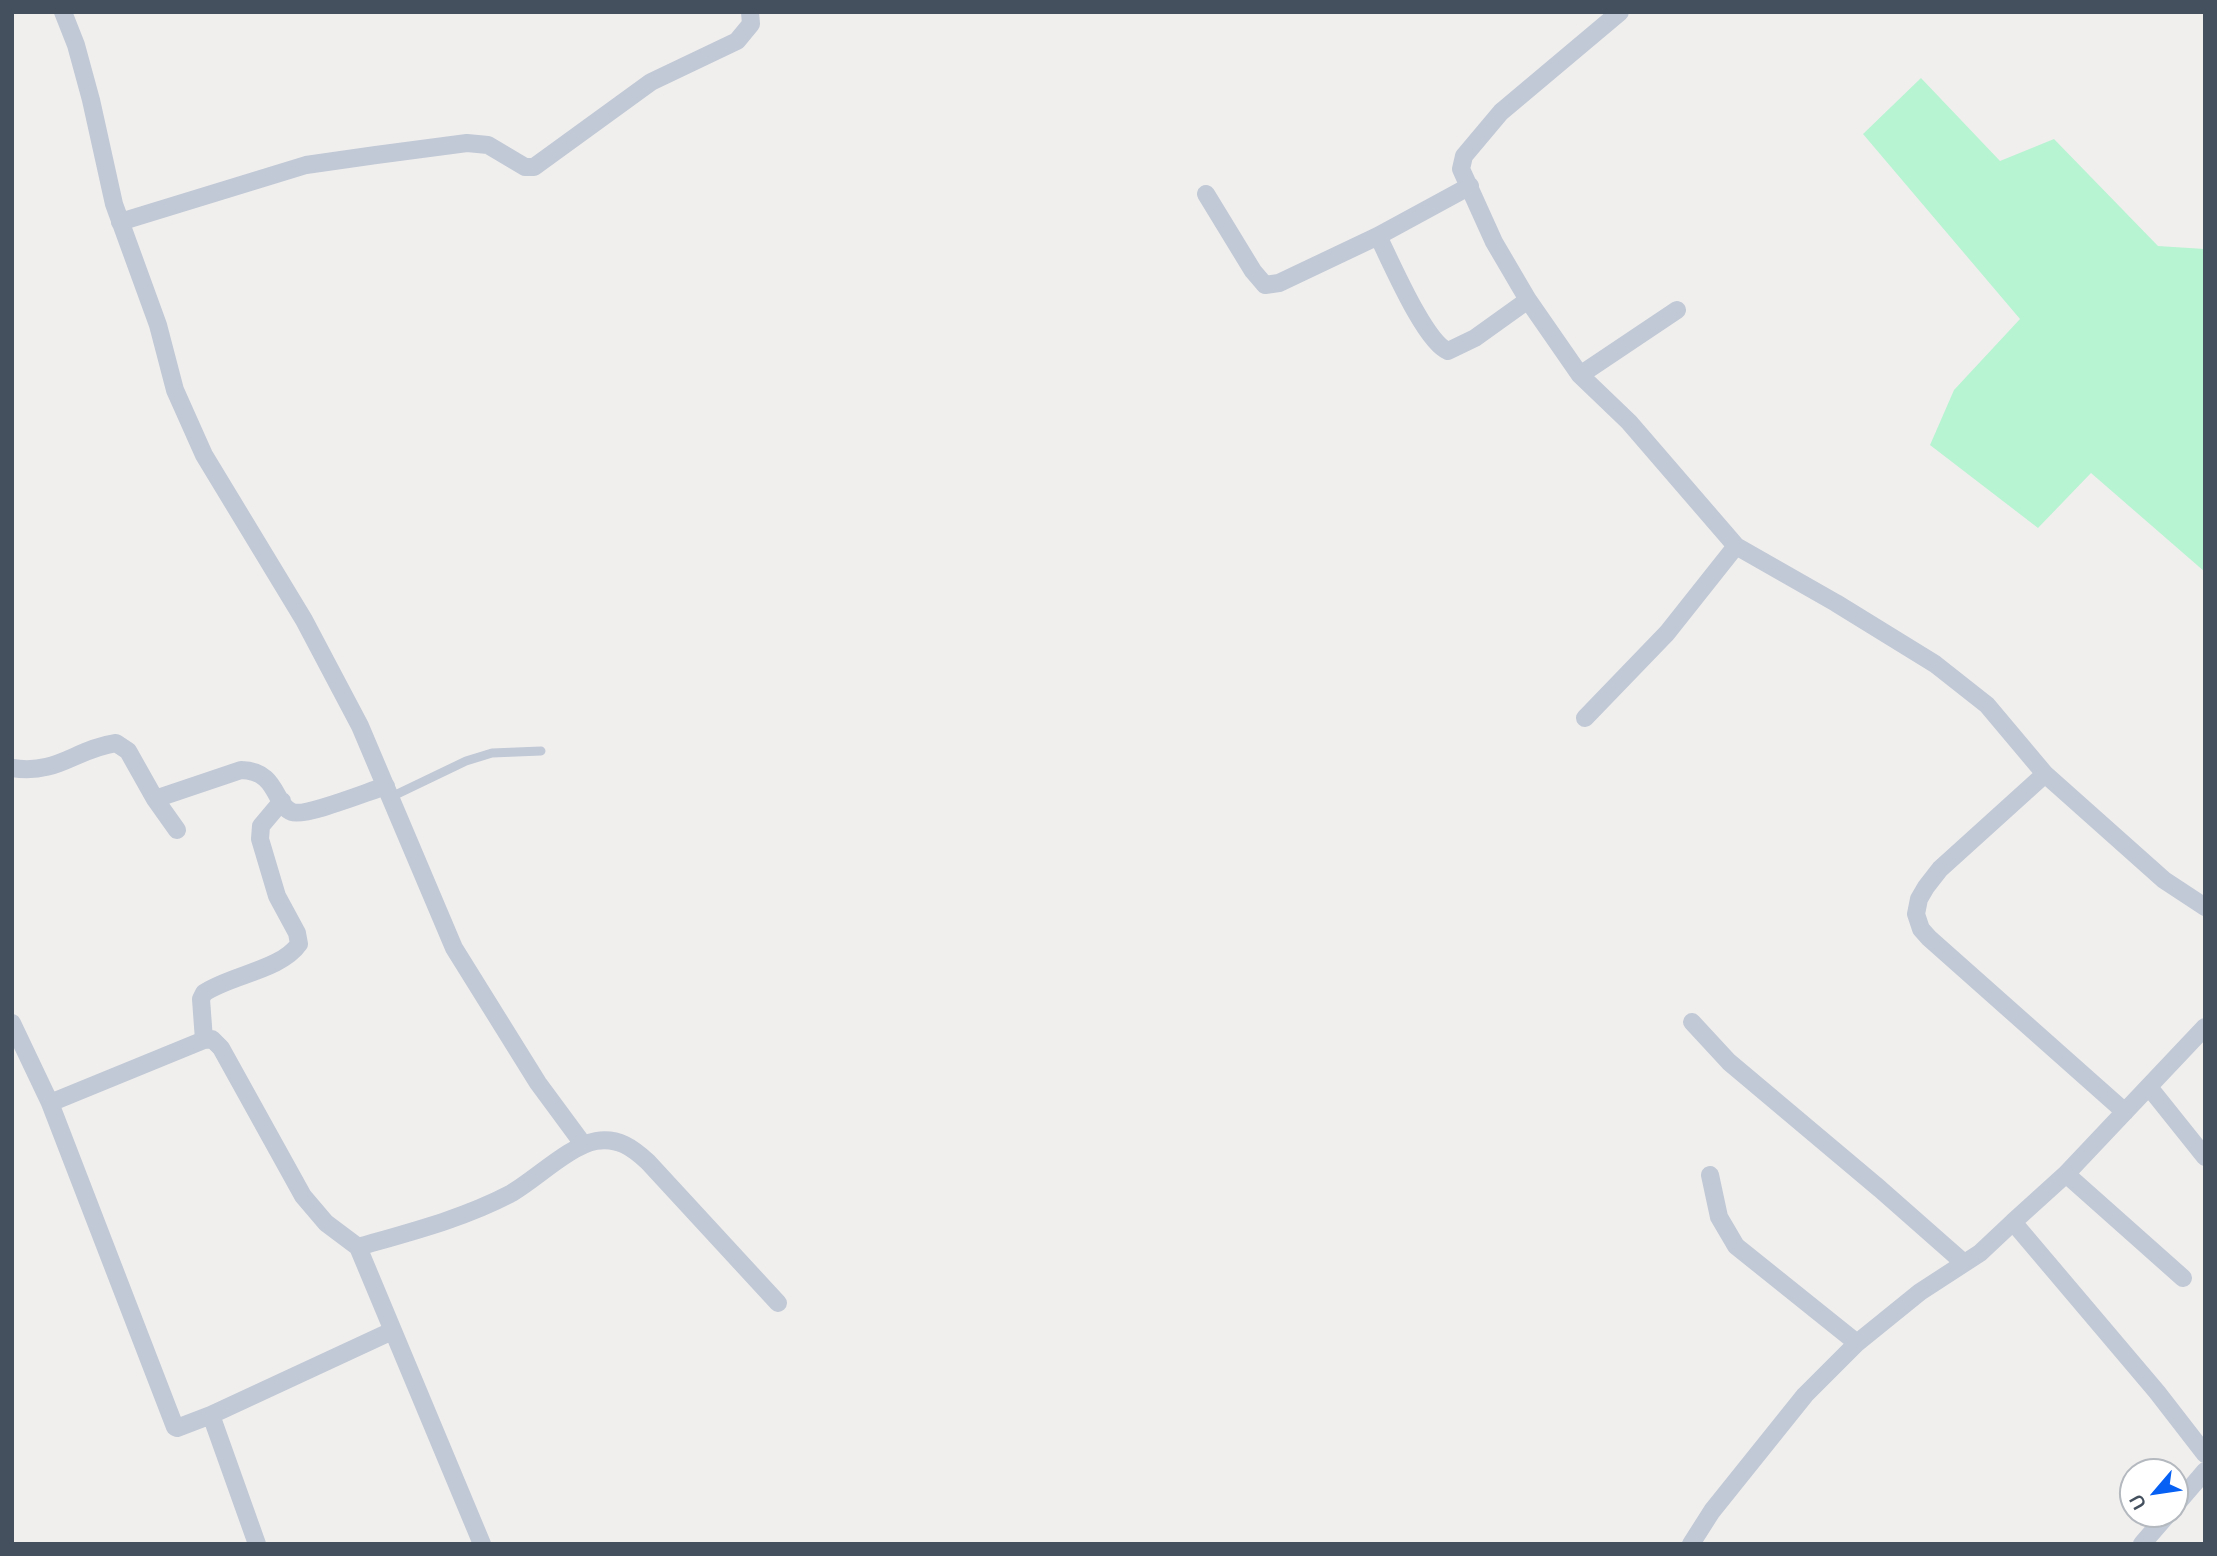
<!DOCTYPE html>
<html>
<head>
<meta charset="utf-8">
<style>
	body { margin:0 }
	#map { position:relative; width:2217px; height:1556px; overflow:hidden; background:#f1eeee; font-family:Mulish,sans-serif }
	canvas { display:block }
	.frame { position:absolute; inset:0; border:14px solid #44505e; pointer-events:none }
	.north { position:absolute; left:2119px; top:1458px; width:70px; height:70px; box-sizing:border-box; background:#fff; border:2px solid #b4b9bf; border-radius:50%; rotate:241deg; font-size:19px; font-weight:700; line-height:28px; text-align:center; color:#44505e }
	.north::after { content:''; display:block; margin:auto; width:24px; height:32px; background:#0660f3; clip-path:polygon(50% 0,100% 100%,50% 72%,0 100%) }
</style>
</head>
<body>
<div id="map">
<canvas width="2217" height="1556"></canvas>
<div class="frame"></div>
<div class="north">U</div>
</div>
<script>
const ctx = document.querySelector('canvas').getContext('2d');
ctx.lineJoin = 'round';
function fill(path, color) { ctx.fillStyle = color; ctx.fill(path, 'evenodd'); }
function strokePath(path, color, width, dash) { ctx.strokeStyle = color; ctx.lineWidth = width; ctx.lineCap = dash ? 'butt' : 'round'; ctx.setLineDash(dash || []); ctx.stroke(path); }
fill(new Path2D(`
	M1921,78L2000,161L2054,139L2158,246L2205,249V572L2091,473L2038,528L1930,445L1954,390L2020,319L1863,134Z`), '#b7f4d2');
strokePath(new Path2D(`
	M391,797L466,761L492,753L541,751`), '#c0c9d5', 9);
strokePath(new Path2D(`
	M63,12L76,45L91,100L114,204L158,325L175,390L204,455L304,620L360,726L454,948L538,1083L583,1144
	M1620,12L1501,112L1464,156L1461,169L1494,242L1528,300L1580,375L1629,422L1736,546L1836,603L1935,664L1987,705L2045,774L2164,880L2205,907
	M1206,194L1253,271L1265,285L1279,283L1378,236L1470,186
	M120,222L306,165L376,155L467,143L488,145L525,167H534L651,82L737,41L751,24L750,12
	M1378,236C1391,262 1425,342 1448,351L1475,338L1528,300
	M1580,375L1677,310
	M1585,718L1667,633L1736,546
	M12,768C58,775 75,749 116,743L128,751L155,799L177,830
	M2045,774L1940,869L1926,887L1919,899L1916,914L1921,929L1929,938L2125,1112
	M155,799L241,770C279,771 273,805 292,812C306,817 369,791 386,786
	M1692,1022L1729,1062L1880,1189L1964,1263
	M12,1023L50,1103L175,1427L177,1428L211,1415L257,1544
	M2205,1027L2066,1174L2013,1222L2157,1392L2205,1454
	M204,1040L201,999L204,993C230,975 281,970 299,944L297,933L277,896L260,839L261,826L282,801
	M2149,1087L2205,1157
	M50,1103L204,1040L212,1039L221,1048L303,1196L326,1223L358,1247L482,1544
	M2066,1174L2183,1278
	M1710,1175L1719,1217L1736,1246L1857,1343
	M358,1247C410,1232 462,1219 510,1194C535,1180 569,1146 596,1141C618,1137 633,1148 648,1162L778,1303
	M211,1415L392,1331
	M2175,1506L2205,1471
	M1691,1544L1712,1511L1805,1395L1857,1343L1920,1292L1980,1253L2013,1222
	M2142,1544L2168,1514`), '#c0c9d5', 18);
</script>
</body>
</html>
